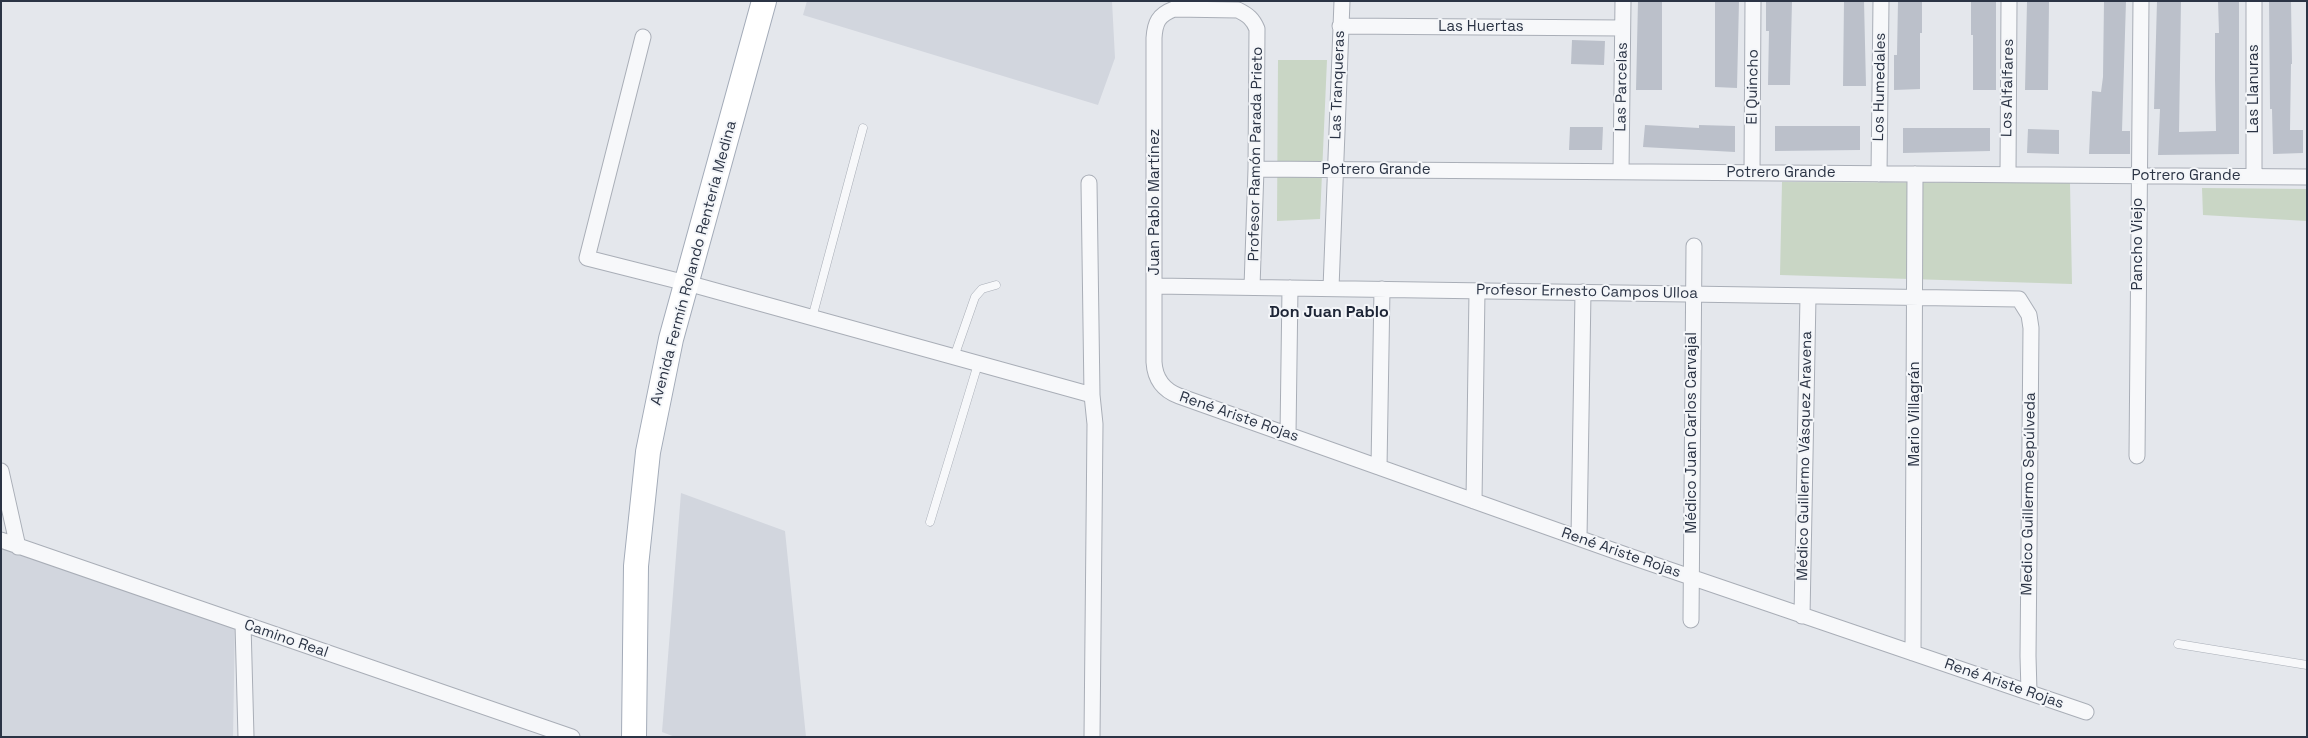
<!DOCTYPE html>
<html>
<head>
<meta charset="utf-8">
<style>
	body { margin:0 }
	#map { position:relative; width:2308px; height:738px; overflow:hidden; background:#e4e7ec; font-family:"Space Grotesk",sans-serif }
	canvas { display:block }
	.frame { position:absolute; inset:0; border:2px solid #2b3445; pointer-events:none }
</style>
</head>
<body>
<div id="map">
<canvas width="2308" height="738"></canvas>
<div class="frame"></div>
</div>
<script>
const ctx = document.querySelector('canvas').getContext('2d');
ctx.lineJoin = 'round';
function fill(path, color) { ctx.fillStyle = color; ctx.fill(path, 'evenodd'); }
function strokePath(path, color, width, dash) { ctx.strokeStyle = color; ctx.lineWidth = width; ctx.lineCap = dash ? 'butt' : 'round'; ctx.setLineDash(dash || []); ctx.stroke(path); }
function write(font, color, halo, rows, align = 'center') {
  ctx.font = font + ' "Space Grotesk",sans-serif'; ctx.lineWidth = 4; ctx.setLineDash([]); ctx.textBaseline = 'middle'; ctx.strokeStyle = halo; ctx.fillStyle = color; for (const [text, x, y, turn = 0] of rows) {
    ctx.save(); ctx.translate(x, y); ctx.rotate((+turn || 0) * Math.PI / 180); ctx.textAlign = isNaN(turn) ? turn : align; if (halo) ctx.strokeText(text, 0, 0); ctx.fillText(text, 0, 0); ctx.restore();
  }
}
fill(new Path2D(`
	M807,1H1112L1115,58L1098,105L803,15Z
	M681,493L785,531L806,737H675L662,732Z
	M1,536L235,622L233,737H1Z`), '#d2d6de');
fill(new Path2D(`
	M1278,60H1327L1320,219L1277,221Z
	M1782,182L2070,183L2072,284L1780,275Z
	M2202,188L2307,189V221L2203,215Z`), '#c9d6c5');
fill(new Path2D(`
	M1638,1H1662V90H1636Z
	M1715,1H1739L1737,88L1715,87Z
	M1766,1H1792L1790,85H1768L1769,31H1766Z
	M1844,1H1864L1866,86H1843Z
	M1898,1H1922V33H1920V89L1894,90V55H1897Z
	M2104,1H2126L2122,131H2130V154H2089L2092,91L2101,92L2103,77Z
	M2157,1H2181L2179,132L2216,131L2215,80V33H2219L2218,1H2239V154L2158,155L2160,109H2154Z
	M2269,1H2291L2292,64H2291L2290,130H2303V153L2273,154L2272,109H2270Z
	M1971,2H1996V90H1973V35H1971Z
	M2027,2H2049L2048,90H2025Z
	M1572,40L1605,41L1604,65L1571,64Z
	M1645,125L1699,128V125L1735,126V152L1643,147Z
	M1775,126H1860V150L1775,151Z
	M1570,127H1603L1602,150H1569Z
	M1903,128H1990V151L1903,153Z
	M2028,129L2059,130V154L2027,153Z`), '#bbc0ca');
const lane = new Path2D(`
	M812,318L863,128
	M954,357L975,297L982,289L996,285
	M930,522L978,364
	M2178,644L2307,665`);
const street = new Path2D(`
	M2254,1V176
	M1340,26L1622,28
	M643,37L587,258L698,286L1092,395
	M1256,169L2307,177
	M1621,172L1623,1
	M1752,173L1753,1
	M1879,174L1881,1
	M2008,174L2009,2
	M1089,183L1092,395L1095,424L1092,737
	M1155,286L2019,299L2029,315L2031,328L2028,656L2029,692
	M1252,287L1256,169L1257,29C1253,19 1248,15 1238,10L1174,9C1158,15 1155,23 1154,38V362C1155,379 1163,390 1179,396L1626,555L2086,712
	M1331,288L1342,1
	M1288,434L1290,288
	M2137,456L2141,1
	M1379,467L1382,289
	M1,471L18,547
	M1474,501L1477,291
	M1579,538L1583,292
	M1,540L572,737
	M1802,616L1808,296
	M1691,620L1694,246
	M243,624L246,737
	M1913,653L1915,174`);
const primary = new Path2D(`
	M634,737L636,566L648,452L671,339L764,1`);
strokePath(lane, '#a9aeb7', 9);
strokePath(street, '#a9aeb7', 17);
strokePath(primary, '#a3abb8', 26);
strokePath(lane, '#f7f8fa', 8);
strokePath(street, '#f7f8fa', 15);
strokePath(primary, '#fff', 24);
write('15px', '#2b3445', '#f4f6f9', [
	["Las Huertas",1481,27],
	["Las Tranqueras",1338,85,-88],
	["Las Parcelas",1622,87,-89],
	["El Quincho",1753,87,-89],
	["Los Humedales",1880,87,-89],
	["Los Alfalfares",2008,88,-89],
	["Las Llanuras",2254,89,-90],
	["Profesor Ramón Parada Prieto",1256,154,-89],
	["Potrero Grande",1376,170],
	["Potrero Grande",1781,173],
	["Potrero Grande",2186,176],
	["Juan Pablo Martínez",1155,202,-90],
	["Pancho Viejo",2138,244,-90],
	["Avenida Fermín Rolando Rentería Medina",694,263,-75],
	["Profesor Ernesto Campos Ulloa",1587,292,1],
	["Mario Villagrán",1915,414,-90],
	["René Ariste Rojas",1239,417,19],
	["Médico Juan Carlos Carvajal",1692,433,-90],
	["Médico Guillermo Vásquez Aravena",1805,456,-89],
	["Medico Guillermo Sepúlveda",2029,494,-89],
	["René Ariste Rojas",1621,553,19],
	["Camino Real",286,639,19],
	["René Ariste Rojas",2004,684,19]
]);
write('bold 16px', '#1d2536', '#f4f6f9', [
	["Don Juan Pablo",1329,313]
]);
</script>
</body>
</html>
